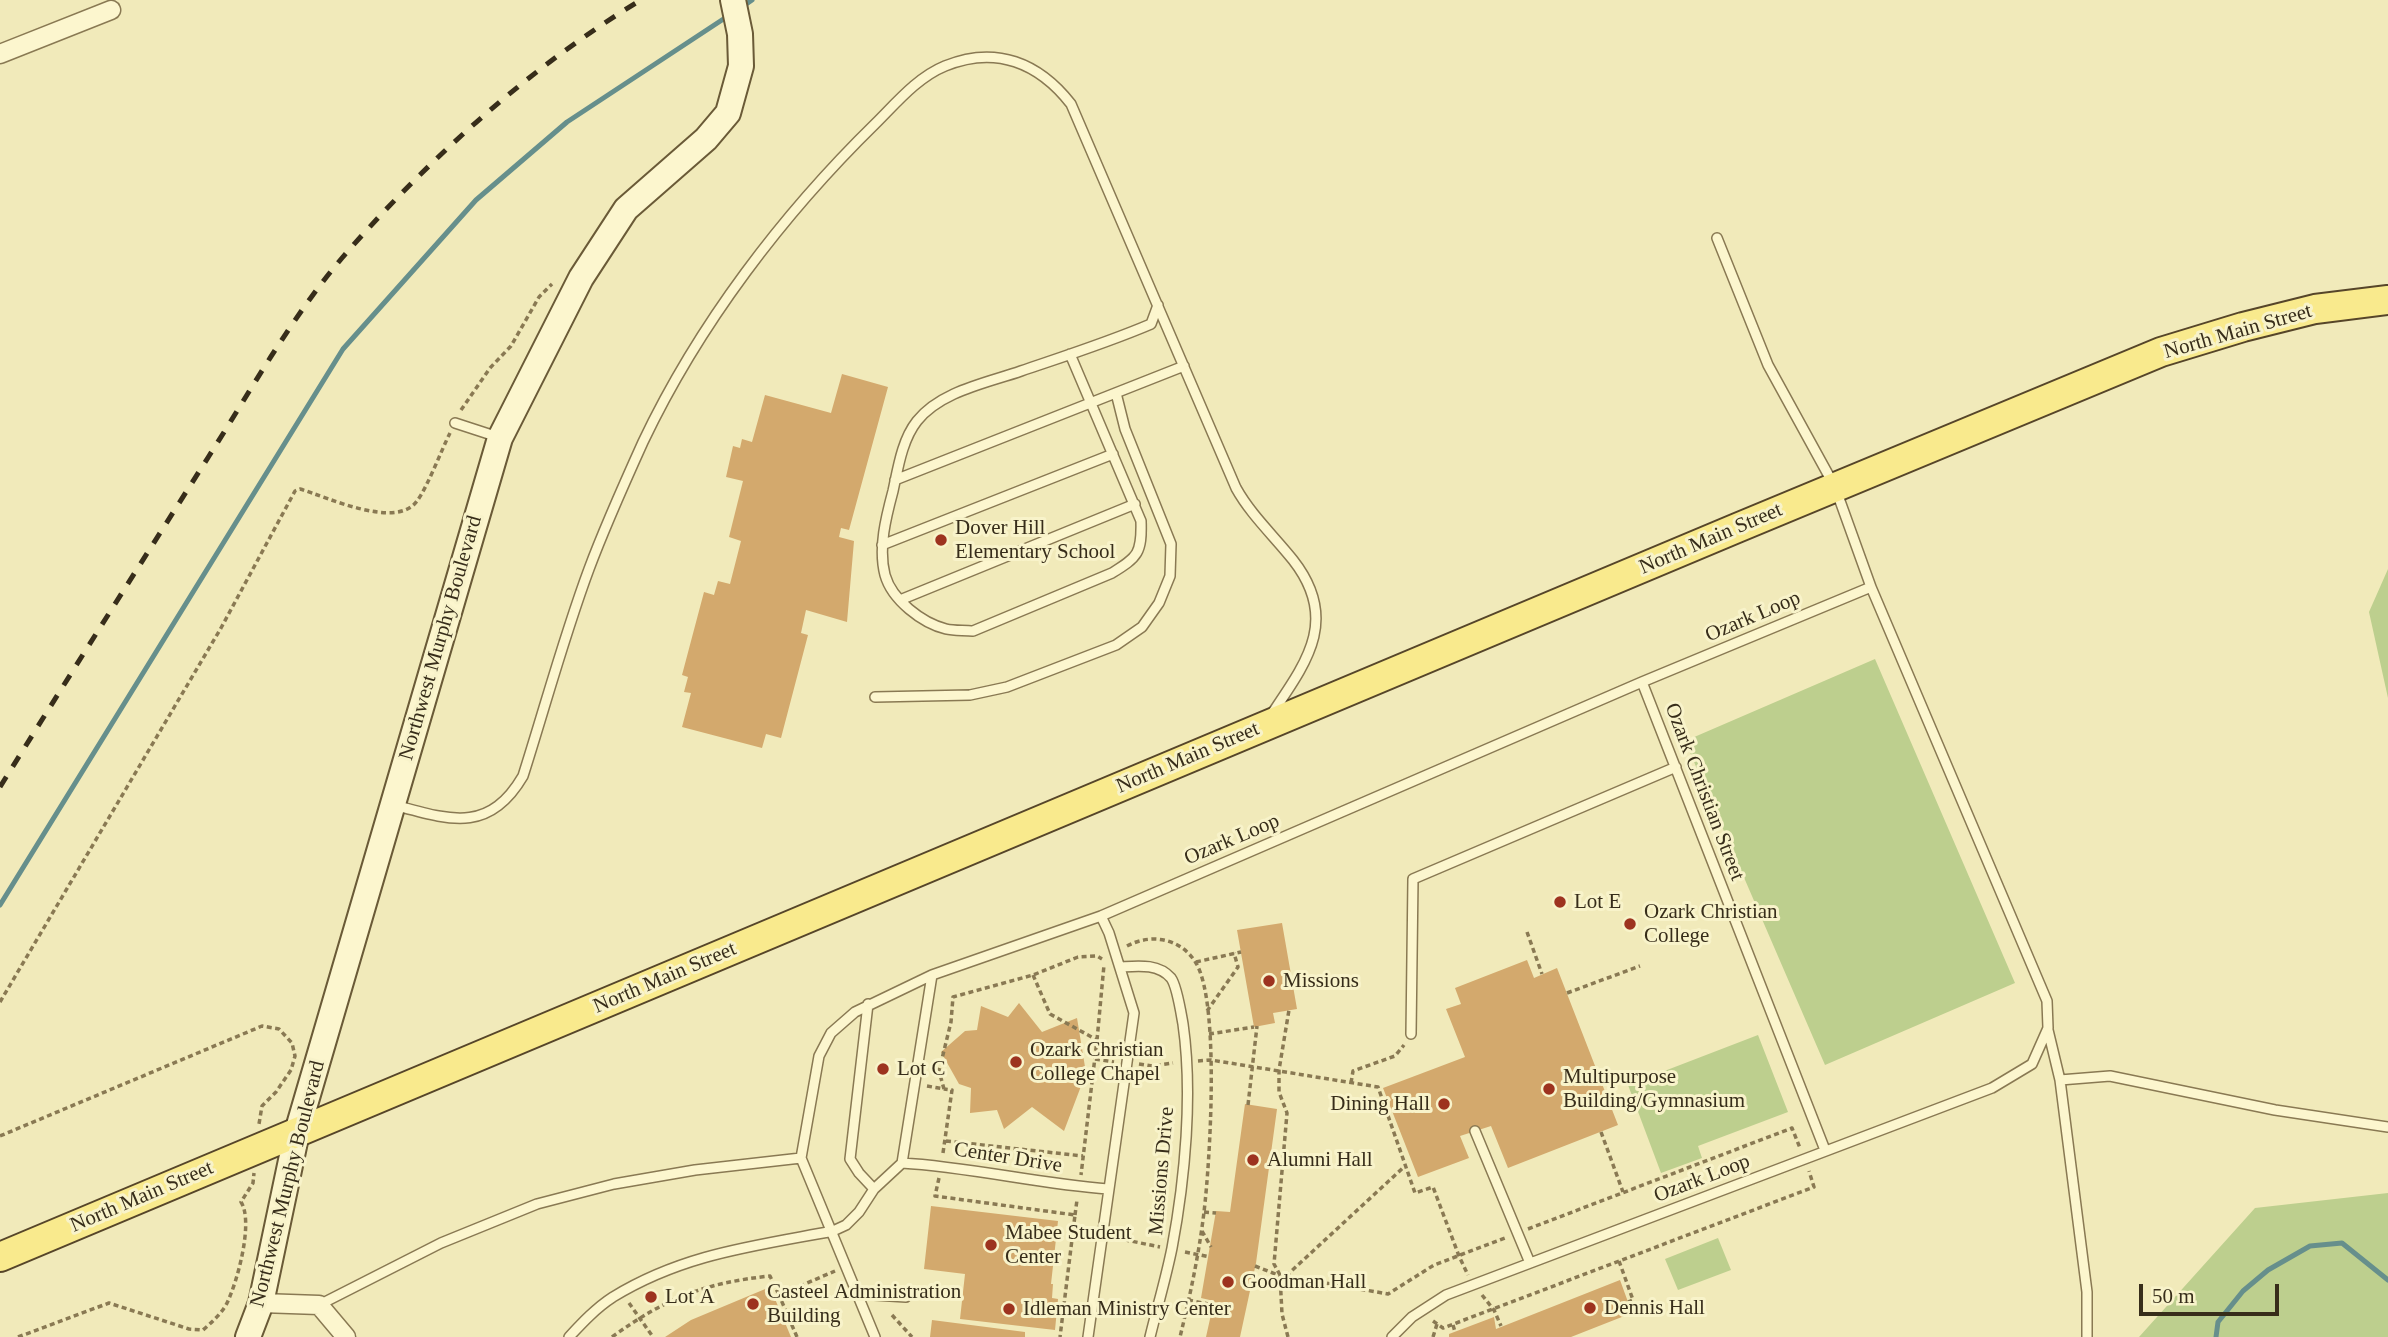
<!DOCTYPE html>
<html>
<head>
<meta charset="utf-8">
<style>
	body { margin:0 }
	#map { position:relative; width:2388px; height:1337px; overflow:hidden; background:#f1eaba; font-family:Georgia,serif }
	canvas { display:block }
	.scale { position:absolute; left:2139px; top:1284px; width:140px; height:32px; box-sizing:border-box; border:4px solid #372d1a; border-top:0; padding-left:9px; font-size:21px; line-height:24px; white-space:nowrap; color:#372d1a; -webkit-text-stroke:5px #f8f3ca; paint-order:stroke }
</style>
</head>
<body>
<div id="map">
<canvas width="2388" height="1337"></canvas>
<div class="scale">50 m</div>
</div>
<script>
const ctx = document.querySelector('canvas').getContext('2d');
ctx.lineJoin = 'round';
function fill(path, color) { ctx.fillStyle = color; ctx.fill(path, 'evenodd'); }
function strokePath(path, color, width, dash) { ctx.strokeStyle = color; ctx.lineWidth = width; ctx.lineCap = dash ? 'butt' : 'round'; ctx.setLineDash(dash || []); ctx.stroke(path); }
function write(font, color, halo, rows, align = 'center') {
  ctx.font = font + ' Georgia,serif'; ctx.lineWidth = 6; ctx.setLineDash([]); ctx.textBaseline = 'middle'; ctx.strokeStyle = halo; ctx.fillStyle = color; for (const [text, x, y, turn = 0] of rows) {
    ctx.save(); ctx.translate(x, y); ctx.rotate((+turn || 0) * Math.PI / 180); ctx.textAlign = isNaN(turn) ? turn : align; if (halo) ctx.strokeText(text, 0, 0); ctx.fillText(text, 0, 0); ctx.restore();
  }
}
fill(new Path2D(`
	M2388,569V698L2369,612Z
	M1875,659L2015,983L1825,1065L1685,741Z
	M1758,1035L1788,1112L1698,1146L1702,1158L1661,1173L1628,1085Z
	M2388,1193V1337H2139L2255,1208Z
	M1718,1238L1731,1270L1678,1290L1665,1259Z`), '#bdcf8e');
strokePath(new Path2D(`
	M742,7L752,0
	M0,905L343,349L476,200L567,122L728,16
	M2216,1337L2218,1322L2243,1291L2268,1270L2310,1246L2342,1243L2388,1280`), '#668f8c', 5);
fill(new Path2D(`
	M842,374L888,387L849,530L841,528L839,537L854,541L847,622L806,610L801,633L808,635L781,738L766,734L762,748L682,727L691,693L684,692L688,677L682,675L704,592L714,595L718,581L730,584L741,541L729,537L743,481L726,477L733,446L740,448L742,439L752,442L765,395L831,413Z
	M1282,923L1297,1009L1273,1013L1275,1023L1254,1027L1237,930Z
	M1527,960L1534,978L1557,968L1618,1125L1508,1168L1491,1126L1460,1136L1469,1158L1418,1177L1383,1088L1465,1057L1446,1009L1461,1004L1455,988Z
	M1019,1003L1042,1032L1077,1018L1086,1073L1064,1131L1032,1107L1004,1129L997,1110L970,1113L971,1088L959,1084L941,1052L965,1031L977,1030L981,1006L1008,1017Z
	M1245,1104L1277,1109L1256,1263L1240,1337H1206L1214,1301L1201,1298L1216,1211L1230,1212Z
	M931,1206L1058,1221L1051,1284H1053L1052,1298L1058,1299L1055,1330L960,1319L965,1274L924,1269Z
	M1620,1280L1632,1313L1571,1337H1449V1334L1494,1317L1496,1329Z
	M770,1287L791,1337H665L691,1320Z
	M932,1320L1025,1332V1337H930Z`), '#d3a96d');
const lane = new Path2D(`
	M1717,238L1768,365L1835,487L1871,587
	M1070,354L1141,521C1142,553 1138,557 1112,573L973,631C964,630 954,631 946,629C922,623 892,600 885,575C878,548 886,517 893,491C898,468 902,440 917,421C941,391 987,383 1021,371C1065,356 1109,342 1151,324L1158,305
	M455,423L498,437
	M895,480L1184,366
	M882,545L1113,454
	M900,600L1135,504
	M1642,682L1825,1150
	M875,697L970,695L1007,687L1116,645L1142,627L1159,603L1170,576L1171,544L1125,429L1116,393
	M394,805C450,820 489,834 523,776C545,707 564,636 589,569C605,526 624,484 643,442C699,324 783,214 876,123C897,102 918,77 945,66C996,45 1039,63 1071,104L1236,488C1251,515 1274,536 1293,560C1340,620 1306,663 1271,715
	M1120,967C1137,966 1158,963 1171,978C1177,986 1181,1013 1183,1024C1193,1094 1185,1179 1172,1248C1166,1278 1157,1308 1150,1337
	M868,1004L850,1159L859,1173L874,1189
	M2048,1030L2060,1080L2087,1292V1337
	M1411,1034L1413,879L1676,767
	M2060,1080L2110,1076L2275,1110L2388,1127
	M1475,1131L1530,1263
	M902,1163C971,1167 1039,1184 1108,1189
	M858,1294L906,1297
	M319,1305L441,1243L537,1204L614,1184L695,1170L801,1158
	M569,1337C582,1323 596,1308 613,1297C683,1254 754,1246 833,1231L846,1225L859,1212L874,1189L902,1163L932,975
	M875,1337L801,1158L819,1056L831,1033L855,1012L932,975L1101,916L1642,682L1871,587L2047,1001L2048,1028L2032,1064L1992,1088L1446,1295L1412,1317L1392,1337
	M1088,1337L1134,1013L1109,933L1101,916`);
const street = new Path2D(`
	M0,54L111,10
	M261,1303L319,1305L346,1337`);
const secondary = new Path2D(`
	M248,1337L261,1303L297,1132L500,438L581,278L626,209L706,139L728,113L741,66L740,34L733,0`);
const primary = new Path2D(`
	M0,1257L1737,528L2161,352L2243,327L2315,309L2388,300`);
strokePath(lane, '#897953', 12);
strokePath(street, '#897953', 21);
strokePath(secondary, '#6a5a37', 28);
strokePath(primary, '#564529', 32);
strokePath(new Path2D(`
	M461,410L490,368L511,346L539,297L552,284
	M1527,932L1542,974
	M1127,946C1151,933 1181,938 1196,963C1220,1003 1210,1162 1204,1212C1199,1254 1190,1296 1180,1337
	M1196,962L1241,952
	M1033,975L1050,1014L1097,1040L1081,1175
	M1567,993L1640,966
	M0,1002L221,628L295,491L300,489C327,497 396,530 417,501C428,486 441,451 450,433
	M1207,1011L1238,967L1234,953
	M1209,1034L1254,1027
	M1097,1040L1104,965
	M1095,1059L1114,1062
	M1198,1061L1211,1060L1378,1087L1415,1193L1433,1187L1459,1256L1468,1275
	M1139,1064L1152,1066L1173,1063
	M1086,1073L1093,1076
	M1351,1083L1353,1071L1395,1056L1404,1045
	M927,1086L944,1089L939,1071L951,1022L953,997L1033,975L1078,957L1097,956L1102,959
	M1248,1105L1257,1026
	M1601,1132L1623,1192
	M0,1136L262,1026L279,1029L292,1043L295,1056L291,1070L276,1092L262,1106L259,1124
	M946,1141L1083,1156
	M943,1153L952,1090L944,1089
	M939,1178L935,1196L1075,1215L1060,1337
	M1204,1212L1216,1213
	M1075,1215L1077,1200
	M1073,1229L1091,1233
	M1528,1229L1792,1128L1800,1148
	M1202,1231L1211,1247
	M1116,1238L1160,1247
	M1185,1252L1210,1257
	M1619,1261L1633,1300L1628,1302
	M1255,1266L1278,1275
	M1280,1275L1274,1264L1287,1113L1279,1092V1070L1289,1010
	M1286,1276L1405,1166
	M1482,1295L1494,1310L1501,1326
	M1188,1300L1213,1305
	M629,1303L653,1337
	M892,1315L912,1337
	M1433,1321L1443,1328L1814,1187L1809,1171
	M1453,1325L1455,1332
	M18,1337L109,1303L189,1329L203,1330C212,1322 220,1315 226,1305C237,1284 254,1222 241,1202L253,1183L254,1173
	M612,1337C666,1298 704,1283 770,1276L779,1295
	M797,1337L779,1295L835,1271
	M1288,1337L1282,1314L1280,1275L1388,1294L1434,1265L1505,1238
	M1433,1337L1437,1324`), '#897953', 3.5, [5, 3.5]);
strokePath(lane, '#fcf6ce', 9);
strokePath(street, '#fcf6ce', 18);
strokePath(secondary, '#fcf6ce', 24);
strokePath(primary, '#f9ea8d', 28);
strokePath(new Path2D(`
	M0,787C69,676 139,566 209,456C251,390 291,318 342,258C426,161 531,66 641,0`), '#372d1a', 5, [12, 12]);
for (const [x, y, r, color] of [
	[941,540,7,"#9d331f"],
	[1560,902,7,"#9d331f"],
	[1630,924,7,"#9d331f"],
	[1269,981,7,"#9d331f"],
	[1016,1062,7,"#9d331f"],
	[883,1069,7,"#9d331f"],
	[1549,1089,7,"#9d331f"],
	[1444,1104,7,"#9d331f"],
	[1253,1160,7,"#9d331f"],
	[991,1245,7,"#9d331f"],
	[1228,1282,7,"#9d331f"],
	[651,1297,7,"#9d331f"],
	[753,1304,7,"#9d331f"],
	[1590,1308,7,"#9d331f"],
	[1009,1309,7,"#9d331f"]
]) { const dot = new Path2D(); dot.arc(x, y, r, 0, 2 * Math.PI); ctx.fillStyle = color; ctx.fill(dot); strokePath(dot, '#f8f3ca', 2.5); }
write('21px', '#372d1a', '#f8f3ca', [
	["North Main Street",2238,332,-16],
	["North Main Street",1711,539,-23],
	["Ozark Loop",1753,617,-23],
	["Northwest Murphy Boulevard",441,638,-74],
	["North Main Street",1188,758,-23],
	["Ozark Christian Street",1704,792,69],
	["Ozark Loop",1232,840,-23],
	["North Main Street",665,978,-23],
	["Center Drive",1008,1158,9],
	["Missions Drive",1162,1171,-85],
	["Ozark Loop",1702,1179,-21],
	["Northwest Murphy Boulevard",288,1184,-76],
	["North Main Street",142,1197,-23]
]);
write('21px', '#372d1a', '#f8f3ca', [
	["Dover Hill",955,528],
	["Elementary School",955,552],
	["Lot E",1574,902],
	["Ozark Christian",1644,912],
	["College",1644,936],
	["Missions",1283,981],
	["Ozark Christian",1030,1050],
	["College Chapel",1030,1074],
	["Lot C",897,1069],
	["Multipurpose",1563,1077],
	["Building/Gymnasium",1563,1101],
	["Dining Hall",1430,1104,"right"],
	["Alumni Hall",1267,1160],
	["Mabee Student",1005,1233],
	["Center",1005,1257],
	["Goodman Hall",1242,1282],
	["Casteel Administration",767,1292],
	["Building",767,1316],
	["Lot A",665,1297],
	["Dennis Hall",1604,1308],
	["Idleman Ministry Center",1023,1309]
], 'left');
</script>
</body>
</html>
